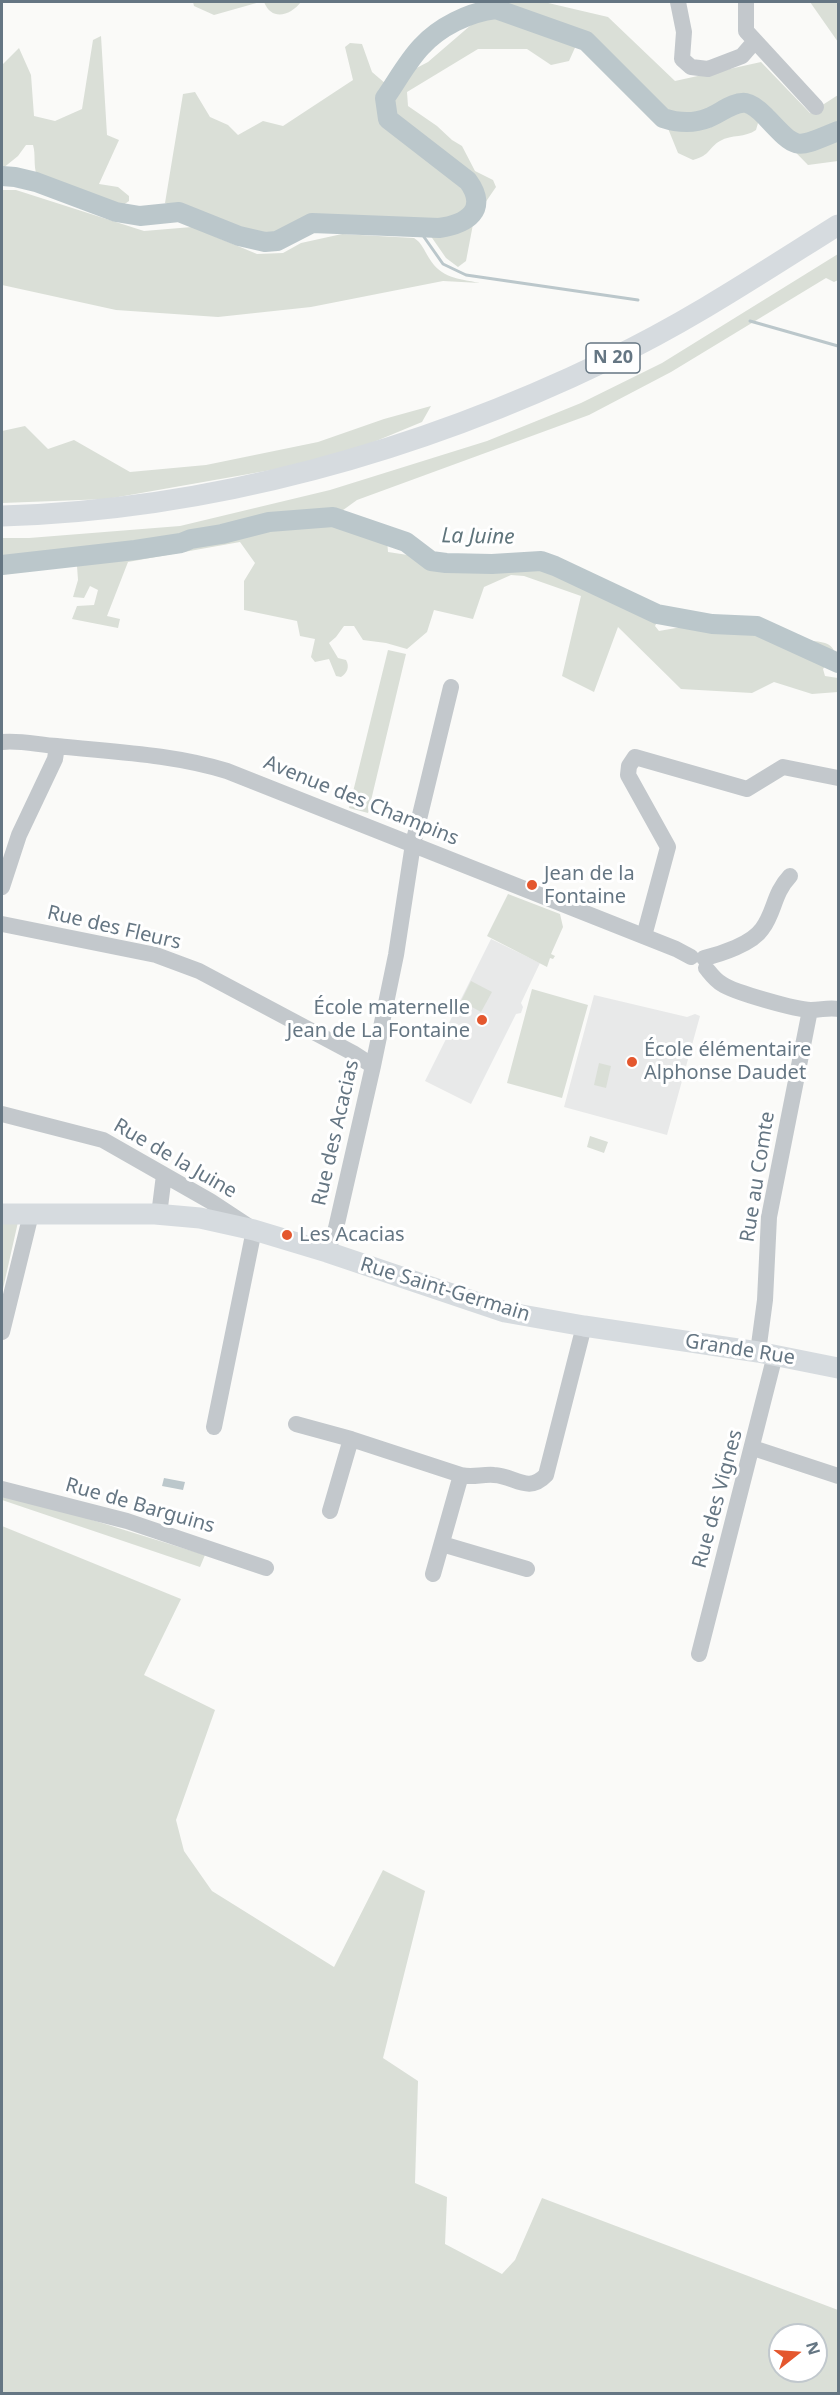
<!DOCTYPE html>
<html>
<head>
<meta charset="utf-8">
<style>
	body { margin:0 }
	#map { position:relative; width:840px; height:2395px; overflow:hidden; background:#fafaf8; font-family:"Noto Sans",sans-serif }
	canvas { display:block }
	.frame { position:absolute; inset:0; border:3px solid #657683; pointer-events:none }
	.north { position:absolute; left:768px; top:2323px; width:60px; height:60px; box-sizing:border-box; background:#fff; border:2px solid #c1c8cd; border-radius:50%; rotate:73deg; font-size:16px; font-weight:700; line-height:24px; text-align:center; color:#657683 }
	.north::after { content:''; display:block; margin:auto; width:21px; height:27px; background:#e4572e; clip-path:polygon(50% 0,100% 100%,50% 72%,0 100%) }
</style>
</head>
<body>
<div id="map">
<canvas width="840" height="2395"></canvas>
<div class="frame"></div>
<div class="north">N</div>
</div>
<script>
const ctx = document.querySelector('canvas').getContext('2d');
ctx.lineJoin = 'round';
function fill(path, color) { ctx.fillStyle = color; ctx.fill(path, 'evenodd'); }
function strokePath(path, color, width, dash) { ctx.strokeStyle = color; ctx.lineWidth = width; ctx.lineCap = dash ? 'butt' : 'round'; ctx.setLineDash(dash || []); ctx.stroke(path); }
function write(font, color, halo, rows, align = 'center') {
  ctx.font = font + ' "Noto Sans",sans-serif'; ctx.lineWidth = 6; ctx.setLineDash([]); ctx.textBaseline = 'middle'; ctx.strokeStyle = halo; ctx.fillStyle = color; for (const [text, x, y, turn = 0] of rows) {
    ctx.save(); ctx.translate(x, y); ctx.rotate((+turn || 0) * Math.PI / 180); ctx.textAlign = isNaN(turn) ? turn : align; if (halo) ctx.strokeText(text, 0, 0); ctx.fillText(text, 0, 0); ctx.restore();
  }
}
fill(new Path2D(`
	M491,939L540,963L521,1003L523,1007L521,1013L516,1014L471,1104L425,1081L450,1031L446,1029Z
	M594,995L687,1017L695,1014L700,1016L667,1135L564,1107Z`), '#e8e9e9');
fill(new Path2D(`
	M193,2H260L214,15L194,6Z
	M264,2H301C291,15 272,22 264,2Z
	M491,2H544L608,17L675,81L761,62L810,113L838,95V161L808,165L760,116L756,130C745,138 732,134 720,141C708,148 711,155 693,160L678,153L667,126L650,115L592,50L578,41L569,61L551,65L527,49H478L407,92L408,106L437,126L452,140L462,146L475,171L493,180L496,187L474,219L466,261L458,267L446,258L421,222C387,220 352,216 317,219C296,221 280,235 259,236L165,203L183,94L195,92L210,117L228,125L238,135L263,121L283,126L353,80L345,47L350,43L362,44L372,72L386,84L428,62L471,25L492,16Z
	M810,2H838V42Z
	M101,36L107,135L119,140L99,184L118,187L129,196V201L116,210L94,200L85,192L37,176C33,165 36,155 33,145H26L18,156L2,169V65L19,48L31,75L34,116L55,121L82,109L93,40Z
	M2,190H16L144,231L192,227L257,254L283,253L301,243L342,234L414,238C422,243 424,250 429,258C442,279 457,278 480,283L443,281L311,307L218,317L116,310L2,285Z
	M838,254V280L834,282L826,278L671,372L589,415L357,500L339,513L355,527L387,540L388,552L421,557L443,567L487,569L536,564L563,573L571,579L589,585L603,584L657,606L663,611L655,626L659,631C698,625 740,612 779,626C788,630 796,636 804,639C816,643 832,639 835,654L823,669L825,676L838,678V692L812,694L774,682L752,693L681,689L618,627L594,692L562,676L581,596L524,576L511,575L484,587L473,619L434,610L427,632L407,649L386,643L363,640L354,626H344L336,637L329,643L338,658L346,660C350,667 347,673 341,677L336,676L329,659L315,662L311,657L315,639L300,636L297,621L244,610V581L255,563L240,542L128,562L107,616L120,619L118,628L72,619L77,606L94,605L98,590L90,586L84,598L73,597L78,580L77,566L2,572V538H29L180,526L330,490L487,441L581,403L662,363Z
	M431,406L422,422L352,451L277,469L107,499L2,503V431L25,426L48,449L74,440L130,472L206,465L318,442L384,419Z
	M388,650L406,654L368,813L349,808Z
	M508,894L560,914L563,927L551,954L555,956L553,959L550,958L547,967L487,936Z
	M471,981L492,992L481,1012L461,1001Z
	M532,989L588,1005L562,1098L507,1083Z
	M599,1063L611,1066L606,1088L594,1085Z
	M590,1136L608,1142L604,1153L587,1147Z
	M18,1222L2,1293V1224Z
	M2,1492L205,1555L200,1567L2,1500Z
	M2,1526L181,1599L144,1675L215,1710L176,1820L184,1851L212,1891L334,1967L383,1870L425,1891L383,2058L418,2081L415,2183L447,2197L445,2244L502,2274L515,2260L542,2198L838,2310V2393H2ZM780,2335H816V2371H780Z`), '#dadfd7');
fill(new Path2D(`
	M164,1478L185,1482L183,1490L162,1486Z`), '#bbc7cb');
strokePath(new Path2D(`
	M417,227L443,264L466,275L638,300
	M750,321L838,346`), '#bbc7cb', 3);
strokePath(new Path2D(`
	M2,176L15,177L36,182L116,212L140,216L179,212L239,236L265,242L277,241L312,223L439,228C467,224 489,210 468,181L388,119L385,98C397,81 407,62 421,47C439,27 469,12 496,9L586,41L663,118C678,123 693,124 708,118C719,114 734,101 746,103C752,104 761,112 765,116C798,151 794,149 838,131
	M2,565L135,550L181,543L191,539L222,534L269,522L333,517L406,542L431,561L446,563L492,564L541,561L555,566L657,614L712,624L757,626L838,663`), '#bbc7cb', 20);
strokePath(new Path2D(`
	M678,2L684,32L682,59L691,67L708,69L742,56L755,41
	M746,2V31L816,107
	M2,742C20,740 39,745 57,746C114,752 172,754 227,771L676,949L691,957
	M2,887L19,835L55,759L57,746
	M2,924L156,955L199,971L353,1053L373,1066
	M644,936L668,847L628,775L629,766L635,757L747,789L783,767L838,778
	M704,958C721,954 752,944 762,929C775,912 773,894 790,876
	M706,968C711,974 715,980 722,984C733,992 797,1010 811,1010C821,1010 829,1007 838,1009
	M2,1114L103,1140L210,1201L254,1230L214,1427
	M159,1215L164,1175
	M327,1252L336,1228L373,1066L396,955L413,844L451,687
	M2,1332L31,1214
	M758,1352L765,1300L769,1217L810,1010
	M296,1424L351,1439L461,1475C472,1478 482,1474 494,1475C515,1476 528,1494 546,1475L584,1326
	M753,1448L838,1476
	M2,1489L127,1521L266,1568
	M330,1511L351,1439
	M442,1544L527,1569
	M433,1574L461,1475
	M699,1654L775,1355`), '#c3c8cc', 16);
strokePath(new Path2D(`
	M2,516C211,510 420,451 608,360C688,322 763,272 838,225
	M2,1214H155L200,1218L254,1230L327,1252L505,1312L584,1326L758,1352L838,1368`), '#d6dbdf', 21);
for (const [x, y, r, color] of [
	[532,885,6,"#e4572e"],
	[482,1020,6,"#e4572e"],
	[632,1062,6,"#e4572e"],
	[287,1235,6,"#e4572e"]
]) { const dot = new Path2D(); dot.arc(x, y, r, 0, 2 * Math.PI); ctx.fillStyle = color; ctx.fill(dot); strokePath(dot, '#fff', 2); }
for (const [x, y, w] of [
	[613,358,54]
]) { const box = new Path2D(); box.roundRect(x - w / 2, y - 15, w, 30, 4.5); ctx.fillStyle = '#fff'; ctx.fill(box); strokePath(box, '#657683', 1.5); }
write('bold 18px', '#657683', null, [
	["N 20",613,358]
]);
write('20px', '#657683', '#fff', [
	["Avenue des Champins",361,801,22],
	["Rue des Fleurs",114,928,13],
	["Rue des Acacias",336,1133,-77],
	["Rue de la Juine",175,1159,30],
	["Rue au Comte",758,1177,-81],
	["Rue Saint-Germain",445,1290,17],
	["Grande Rue",740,1350,9],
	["Rue des Vignes",718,1499,-75],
	["Rue de Barguins",140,1506,16]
]);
write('20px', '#657683', '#fff', [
	["Jean de la",544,874],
	["Fontaine",544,897],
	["École maternelle",470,1008,"right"],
	["Jean de La Fontaine",470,1031,"right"],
	["École élémentaire",644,1050],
	["Alphonse Daudet",644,1073],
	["Les Acacias",299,1235]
], 'left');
write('italic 21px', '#60757c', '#fff', [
	["La Juine",478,537,1]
]);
</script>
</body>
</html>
